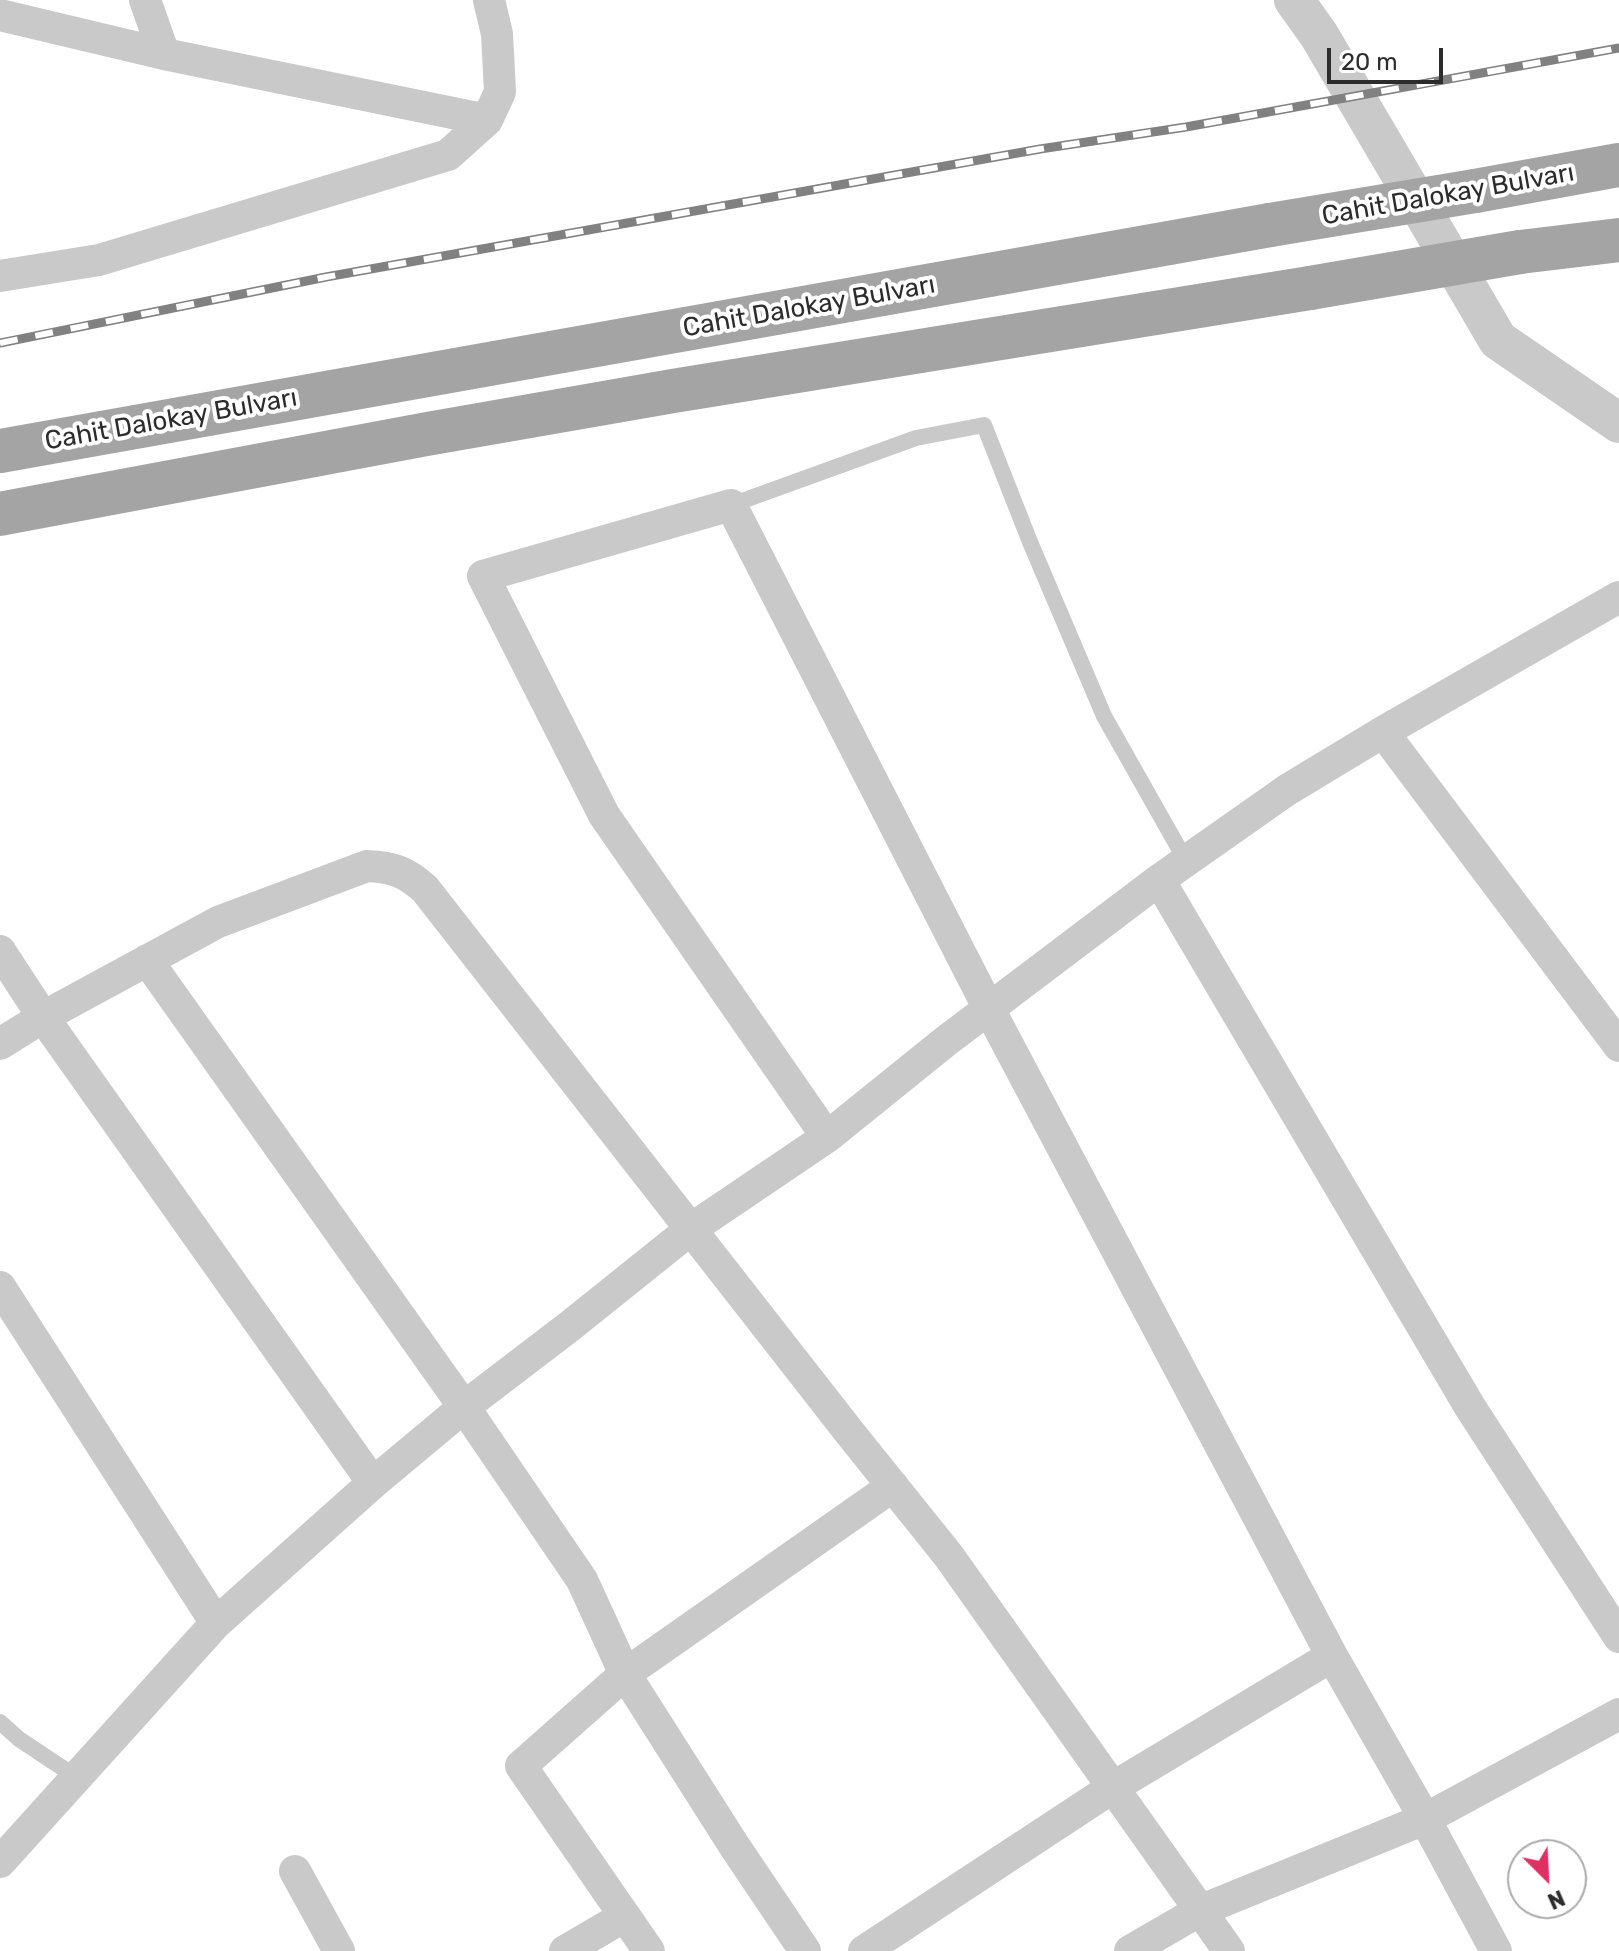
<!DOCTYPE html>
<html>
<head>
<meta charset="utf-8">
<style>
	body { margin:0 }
	#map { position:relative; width:1619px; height:1951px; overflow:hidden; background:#fff; font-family:Rubik,sans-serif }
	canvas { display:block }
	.north { position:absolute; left:1507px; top:1839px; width:80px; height:80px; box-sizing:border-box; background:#fff; border:2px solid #ababab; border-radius:50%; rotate:156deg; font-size:22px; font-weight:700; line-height:32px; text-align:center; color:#2c2c2c }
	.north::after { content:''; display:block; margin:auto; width:28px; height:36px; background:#e03063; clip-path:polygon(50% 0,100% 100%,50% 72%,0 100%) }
	.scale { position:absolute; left:1327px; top:48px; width:116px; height:36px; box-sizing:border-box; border:4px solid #2c2c2c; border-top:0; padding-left:10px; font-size:24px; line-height:28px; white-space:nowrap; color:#2c2c2c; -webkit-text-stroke:6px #fff; paint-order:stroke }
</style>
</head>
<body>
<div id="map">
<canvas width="1619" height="1951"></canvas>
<div class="north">N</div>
<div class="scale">20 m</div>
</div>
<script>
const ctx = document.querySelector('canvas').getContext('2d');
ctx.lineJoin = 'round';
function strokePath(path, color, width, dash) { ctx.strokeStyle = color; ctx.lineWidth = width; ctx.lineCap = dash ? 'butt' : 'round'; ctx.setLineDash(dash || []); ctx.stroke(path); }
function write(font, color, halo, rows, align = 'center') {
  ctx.font = font + ' Rubik,sans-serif'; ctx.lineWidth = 8; ctx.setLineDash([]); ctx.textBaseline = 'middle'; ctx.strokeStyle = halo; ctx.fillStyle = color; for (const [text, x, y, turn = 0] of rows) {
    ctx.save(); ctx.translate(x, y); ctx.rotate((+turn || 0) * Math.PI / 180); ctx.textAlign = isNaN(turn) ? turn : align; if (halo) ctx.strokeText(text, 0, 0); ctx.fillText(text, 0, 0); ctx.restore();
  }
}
strokePath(new Path2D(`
	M731,505L916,438L984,425L1030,542L1104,716L1186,861
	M0,1722L19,1739L76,1777`), '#c9c9c9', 16);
strokePath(new Path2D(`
	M145,0L164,54
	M0,15L164,54L487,120
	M0,276L99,260L448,155L487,120L500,92L497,34L489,0
	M1383,732L1619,1046
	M1159,880L1470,1407L1619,1637
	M0,951L43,1017L373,1483
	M147,960L464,1407L582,1580L625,1674L735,1847L805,1951
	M0,1044L43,1017L218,922L367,866C393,867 406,872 425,889L850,1433L948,1555L1229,1951
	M827,1137L604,815L483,576L731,505L989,1009L1332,1656L1425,1819L1496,1951
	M0,1287L216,1623
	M0,1862L216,1623L373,1483L464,1407L570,1326L691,1229L827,1137L946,1041L1159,880L1287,790L1383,732L1619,597
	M295,1871L339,1951
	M565,1951L625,1916
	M649,1951L521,1766L625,1674L893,1486
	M864,1951L1112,1788L1332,1656
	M1130,1951L1199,1911L1425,1819L1619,1714`), '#c9c9c9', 32);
strokePath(new Path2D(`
	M1294,0L1319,35L1498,340L1619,423`), '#c9c9c9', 40);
strokePath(new Path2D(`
	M1475,191L1619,165
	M1520,252L1619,240
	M0,451L1270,225
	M0,514L427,434L673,391L1310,288`), '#a4a4a4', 44);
const rail = new Path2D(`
	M0,343L326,277L1040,149L1186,127L1619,48`);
strokePath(rail, '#818181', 9);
strokePath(rail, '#fff', 6, [18]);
strokePath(new Path2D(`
	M1270,225L1475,191
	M1310,288L1520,252`), '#a4a4a4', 44);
write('26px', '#2c2c2c', '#fff', [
	["Cahit Dalokay Bulvarı",1448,195,-10],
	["Cahit Dalokay Bulvarı",809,307,-10],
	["Cahit Dalokay Bulvarı",171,420,-10]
]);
</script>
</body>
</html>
